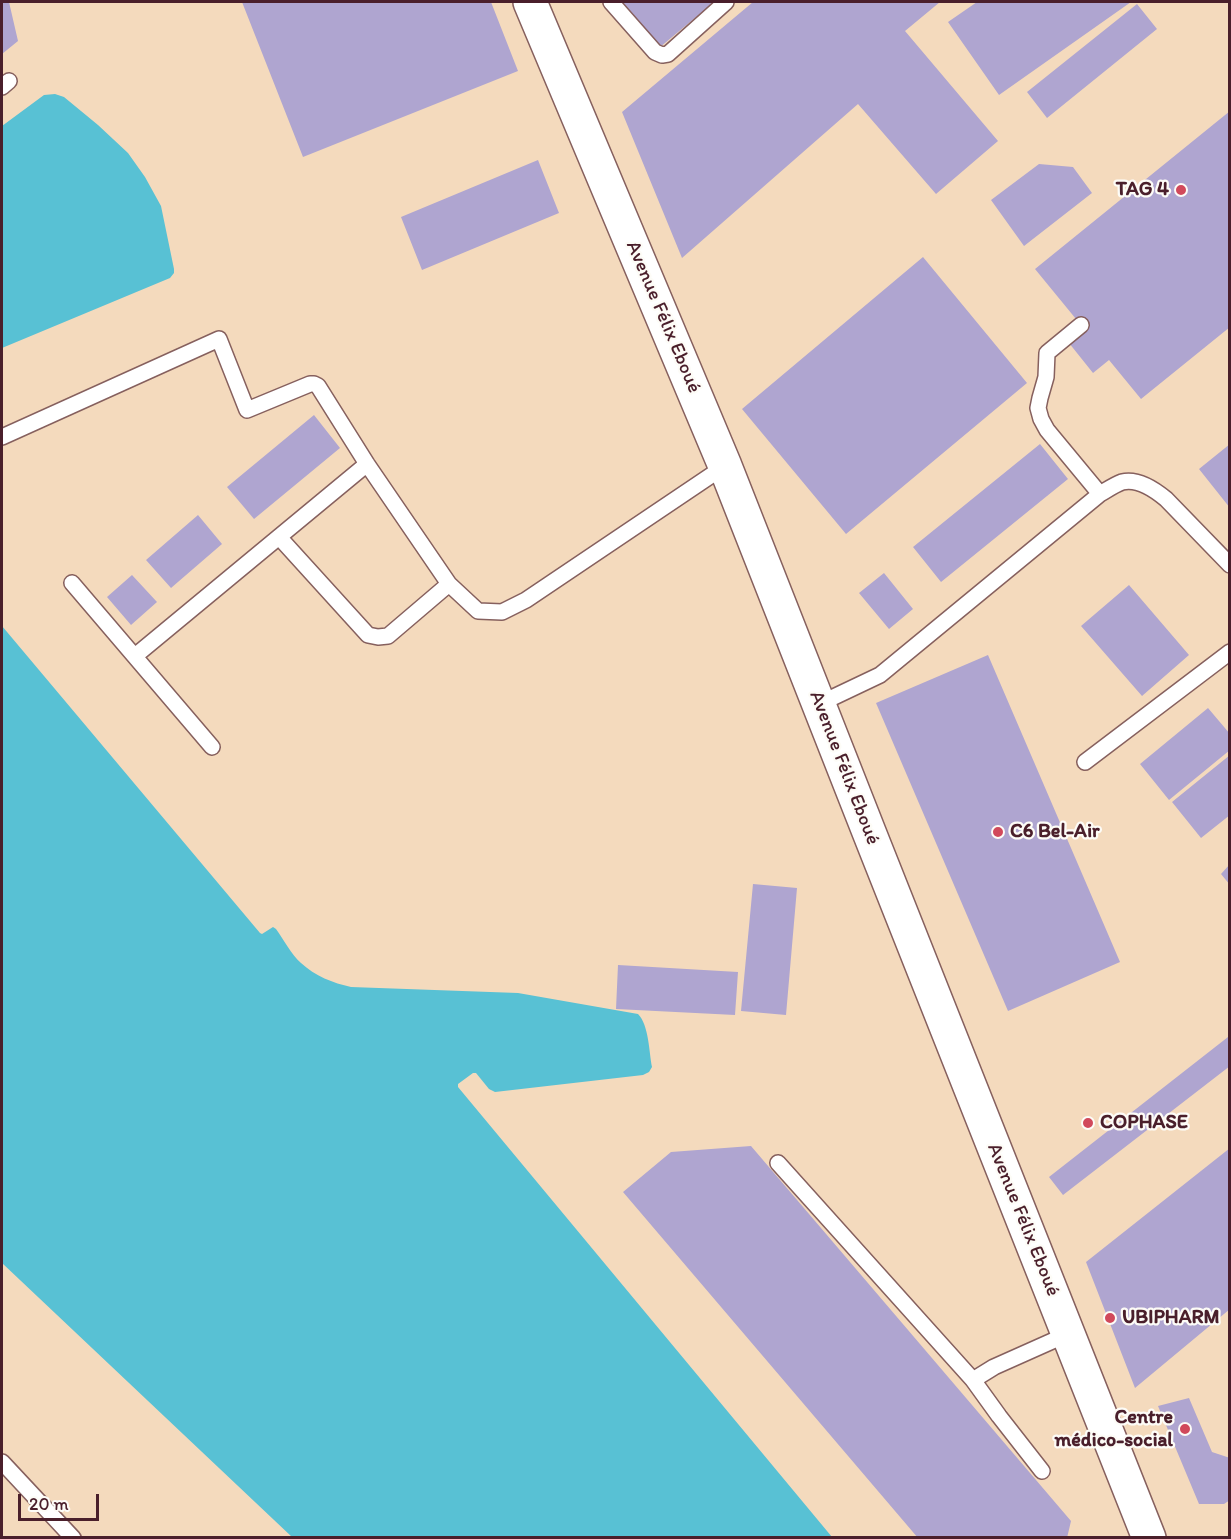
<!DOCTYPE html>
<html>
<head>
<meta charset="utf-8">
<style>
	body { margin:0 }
	#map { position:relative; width:1231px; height:1539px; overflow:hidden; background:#f4dabd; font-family:Itim,sans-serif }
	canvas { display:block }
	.frame { position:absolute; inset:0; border:3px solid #4a1f2b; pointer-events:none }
	.scale { position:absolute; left:18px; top:1494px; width:81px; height:27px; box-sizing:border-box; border:3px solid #4a1f2b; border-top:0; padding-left:8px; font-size:18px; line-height:21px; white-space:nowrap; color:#4a1f2b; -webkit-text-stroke:4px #fdfcf7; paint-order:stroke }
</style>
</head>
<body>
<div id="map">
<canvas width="1231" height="1539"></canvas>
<div class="frame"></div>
<div class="scale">20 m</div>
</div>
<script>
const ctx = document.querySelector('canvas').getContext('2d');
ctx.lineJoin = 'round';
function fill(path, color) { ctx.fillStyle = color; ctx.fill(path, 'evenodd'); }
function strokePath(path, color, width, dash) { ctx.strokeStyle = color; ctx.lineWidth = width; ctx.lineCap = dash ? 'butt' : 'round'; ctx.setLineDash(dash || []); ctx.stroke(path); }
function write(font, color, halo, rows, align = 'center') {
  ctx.font = font + ' Itim,sans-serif'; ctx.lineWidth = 4.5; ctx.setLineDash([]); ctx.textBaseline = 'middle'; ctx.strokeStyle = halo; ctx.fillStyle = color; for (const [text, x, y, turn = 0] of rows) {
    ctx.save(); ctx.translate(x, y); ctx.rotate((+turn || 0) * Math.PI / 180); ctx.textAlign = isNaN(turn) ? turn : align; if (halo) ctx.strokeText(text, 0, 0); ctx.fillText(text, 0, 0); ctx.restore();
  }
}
fill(new Path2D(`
	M55,94L64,97L98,125L128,153L145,177L161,206L174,269V273L170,278L2,348V126L44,95Z
	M2,626L260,933L262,934L273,927L276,929C284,940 291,954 301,963C315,976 333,983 351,987L518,993L638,1014C649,1025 649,1052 652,1067L649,1072L643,1075L495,1092L489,1089L476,1073H473L458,1084V1087L832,1537H292L2,1263Z`), '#58c1d4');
fill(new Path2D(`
	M2,2H9L18,41L2,54Z
	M242,2H491L518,71L303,157Z
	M620,2H714L659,48Z
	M753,2H940L905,31L998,141L936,194L858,104L682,258L622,112Z
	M977,2H1131L999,95L948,22Z
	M1137,4L1157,29L1047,118L1027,92Z
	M1230,111V327L1141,399L1109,360L1093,373L1069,343L1085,330L1035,269Z
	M538,160L559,213L422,270L401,217Z
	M1039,164L1073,167L1092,193L1024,246L991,200Z
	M923,257L1027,383L846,534L742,409Z
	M314,415L340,448L254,519L227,487Z
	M1040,444L1068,479L941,582L913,547Z
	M1230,444V508L1199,469Z
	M198,515L222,544L171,588L146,560Z
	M884,573L913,609L889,629L859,593Z
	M132,575L157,602L131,625L107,597Z
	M1129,585L1189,655L1142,696L1081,626Z
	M988,655L1120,962L1008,1011L876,703Z
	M1208,708L1230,734V750L1169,800L1140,764Z
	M1230,755V815L1201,838L1172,802Z
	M1230,864V885L1221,874Z
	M753,884L797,888L786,1015L741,1011Z
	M618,965L738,972L735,1015L616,1009Z
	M1228,1037L1230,1039V1066L1063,1195L1049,1177Z
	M751,1146L1071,1521L1067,1538H918L623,1192L671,1152Z
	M1230,1148V1309L1135,1388L1086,1262Z
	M1189,1398L1212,1452L1230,1458V1500L1224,1504H1199L1158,1406Z`), '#afa5d0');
const service = new Path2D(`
	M611,2L655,52L662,55L668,54L726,2
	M2,87L9,81
	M1081,325L1047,353L1046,377L1040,398L1038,408L1041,419L1047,430L1100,494
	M2,437L219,339L247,410L310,384H314L318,386L367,464L449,584L478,611L502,612L526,600L725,466
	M279,537L368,635L378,637L388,636L449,584
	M72,583L212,747
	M135,656L367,464
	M819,704L880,675L1100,494C1107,490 1114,485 1122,482C1138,478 1154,489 1166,499L1230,565
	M1085,762L1230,652
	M778,1163L973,1380L994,1367L1068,1334
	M973,1380L999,1416L1042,1471
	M2,1462L73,1538`);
const tertiary = new Path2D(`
	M530,2L725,466L869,832L1149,1538`);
strokePath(service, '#86605e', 18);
strokePath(tertiary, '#86605e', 36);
strokePath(service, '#fff', 15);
strokePath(tertiary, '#fff', 33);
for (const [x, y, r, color] of [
	[1181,190,6,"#d1495b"],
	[998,832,6,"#d1495b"],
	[1088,1123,6,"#d1495b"],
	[1110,1318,6,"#d1495b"],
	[1185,1429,6,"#d1495b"]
]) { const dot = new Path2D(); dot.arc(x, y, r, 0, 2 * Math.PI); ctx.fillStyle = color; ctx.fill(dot); strokePath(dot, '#fdfcf7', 2); }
write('bold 20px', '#4a1f2b', '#fdfcf7', [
	["TAG 4",1169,190,"right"],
	["C6 Bel-Air",1010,832],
	["COPHASE",1100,1123],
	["UBIPHARM",1122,1318],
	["Centre",1173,1418,"right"],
	["médico-social",1173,1441,"right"]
], 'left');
write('20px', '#4a1f2b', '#fdfcf7', [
	["Avenue Félix Eboué",663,317,67],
	["Avenue Félix Eboué",844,768,69],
	["Avenue Félix Eboué",1023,1220,68]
]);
</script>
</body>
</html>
